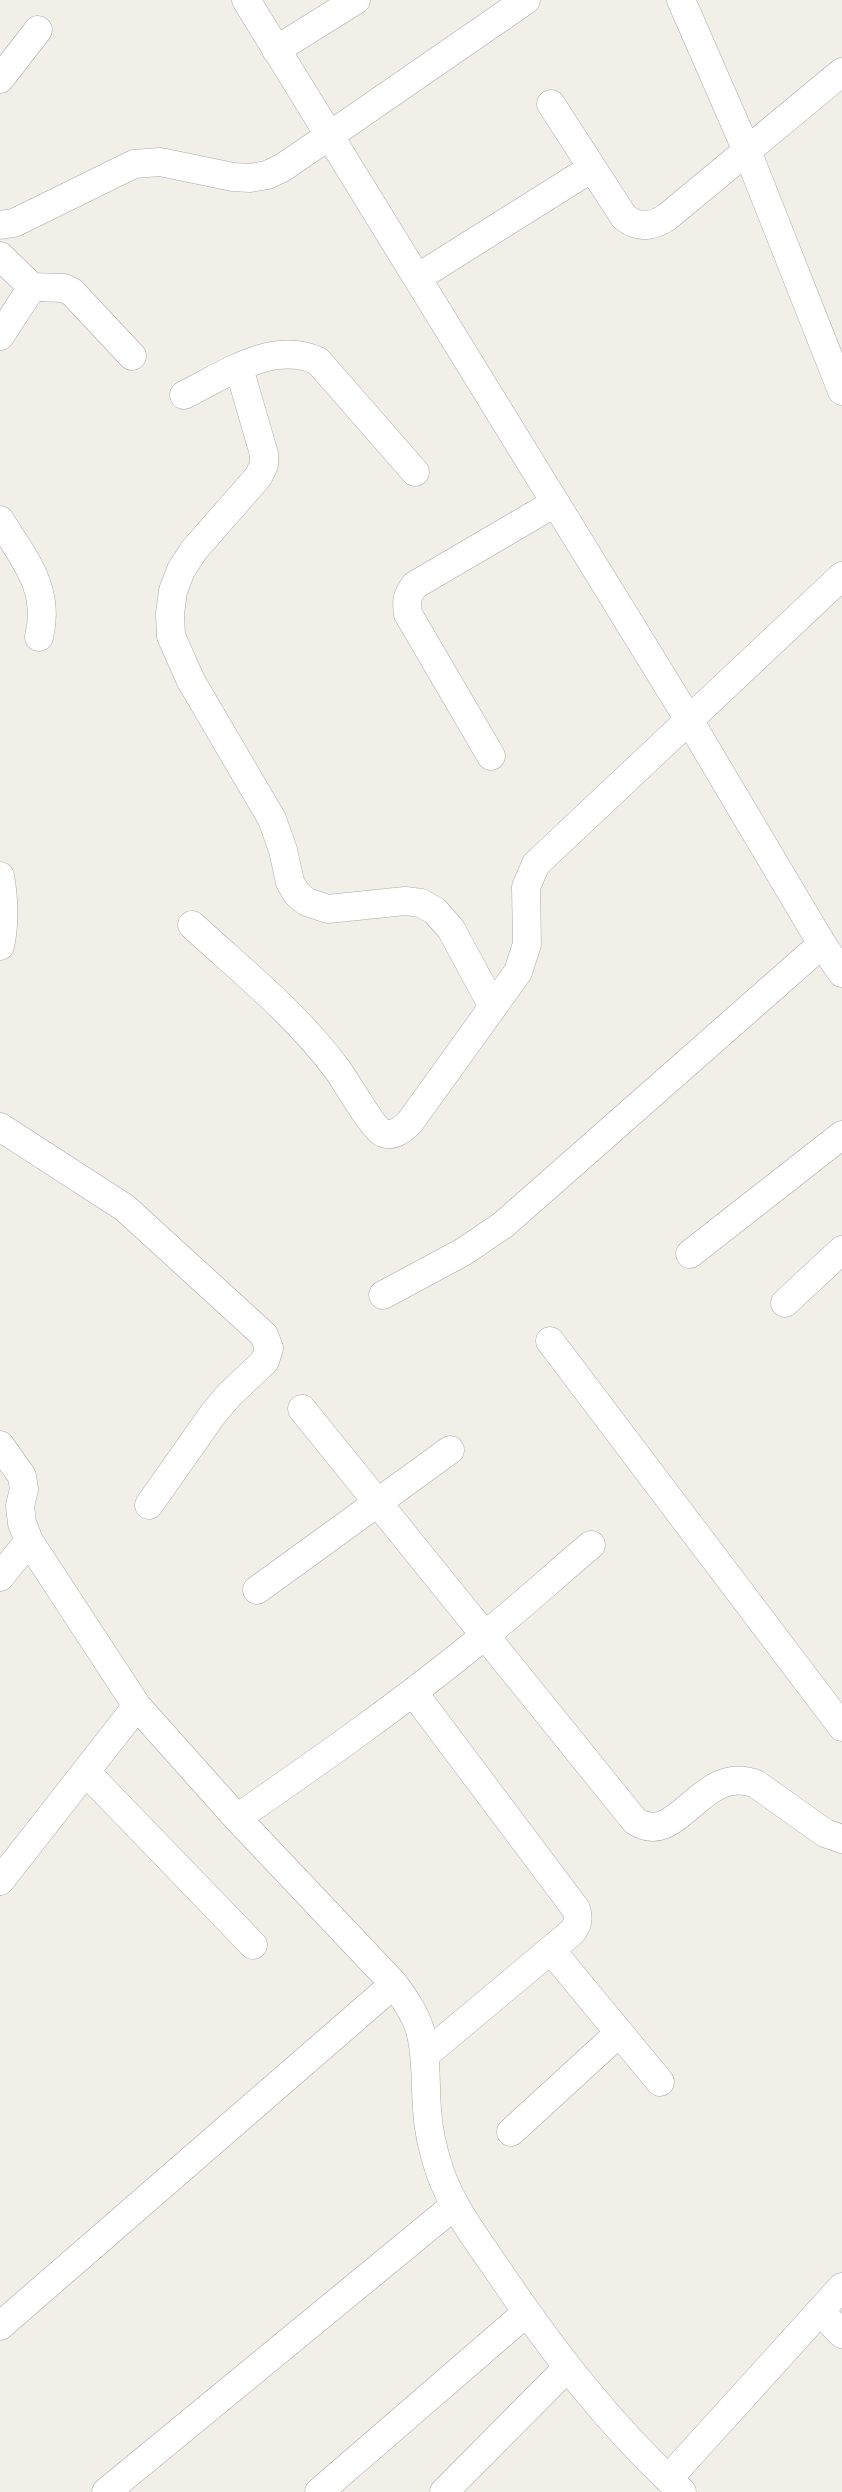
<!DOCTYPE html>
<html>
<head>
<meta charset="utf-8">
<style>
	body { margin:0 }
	canvas { display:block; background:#f2efe9 }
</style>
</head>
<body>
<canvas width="842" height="2492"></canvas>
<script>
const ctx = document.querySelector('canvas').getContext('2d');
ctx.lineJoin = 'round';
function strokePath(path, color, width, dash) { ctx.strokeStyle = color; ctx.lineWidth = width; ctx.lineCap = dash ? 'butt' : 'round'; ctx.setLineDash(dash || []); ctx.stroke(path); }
const minor = new Path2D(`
	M246,0L689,720L822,944L842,973
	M681,0L747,151L842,391
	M276,50L356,0
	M0,79L38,30
	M551,104L624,217C639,229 652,227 667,217L842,72
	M0,225L14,223L134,164L160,162L233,177L250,178L267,175L282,168L329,136L526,0
	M0,256L32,287L64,288L72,292L132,356
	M417,278L592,168
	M0,336L32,287
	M239,368L264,454V465L258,477L194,550L181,570L173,591L170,614L171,636L191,681L272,819L283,850L290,882L297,894L307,902L328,909L405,901L421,903L435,911L451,929L493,1007
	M184,395C225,375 272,340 318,361L415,472
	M0,520C24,559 51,589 39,637
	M491,756L408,614C406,601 407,595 415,585L555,503
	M0,876C4,897 5,924 0,946
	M192,925C242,971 296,1014 337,1069C346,1081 373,1129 383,1133C394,1137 403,1129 410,1122L518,972L527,944L526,887L536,864L842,576
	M0,1127L125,1208L264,1335L269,1348L265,1361L229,1395L213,1414L149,1505
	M690,1254L842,1135
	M383,1295L463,1252L503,1225L822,944
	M785,1303L842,1250
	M550,1341L842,1727
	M302,1409L635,1821C678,1850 701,1762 756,1784L825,1833L842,1839
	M0,1445L22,1476L24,1489L20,1506L22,1523L29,1541L137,1706L237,1818L394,1984C404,1998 415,2013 420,2030C427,2056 425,2082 427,2109C428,2130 433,2151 440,2172C452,2206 474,2236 495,2266C550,2348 609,2425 682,2492
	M0,1577L29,1541
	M257,1590L450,1450
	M413,1692L576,1909C579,1919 578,1924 572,1932L425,2055
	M86,1772L253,1945
	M237,1818C321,1760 405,1701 484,1636C521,1607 555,1575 591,1545
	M0,1881L137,1706
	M551,1950L660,2082
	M511,2132L619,2033
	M820,2311L842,2334
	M0,2326L394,1984
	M668,2479L842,2287
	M106,2492L454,2206
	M319,2492L526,2313
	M444,2492L567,2368`);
strokePath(minor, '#a9a9a9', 29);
strokePath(minor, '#fff', 28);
</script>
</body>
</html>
